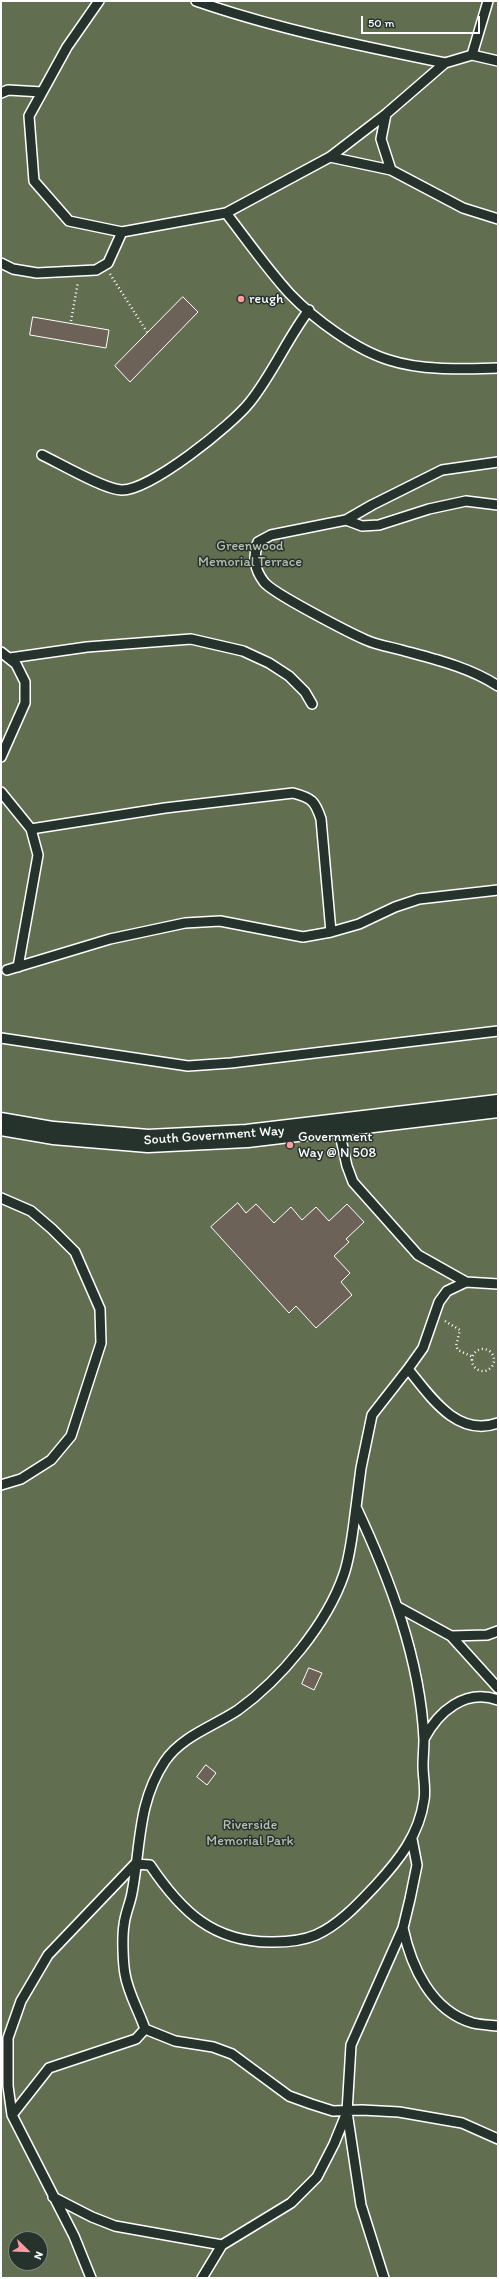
<!DOCTYPE html>
<html>
<head>
<meta charset="utf-8">
<style>
	body { margin:0 }
	#map { position:relative; width:499px; height:2279px; overflow:hidden; background:#3b413a; font-family:Itim,sans-serif }
	canvas { display:block }
	.frame { position:absolute; inset:0; border:2px solid #fff; pointer-events:none }
	.north { position:absolute; left:8px; top:2231px; width:40px; height:40px; box-sizing:border-box; background:#26332d; border:1px solid #7d8581; border-radius:50%; rotate:113deg; font-size:11px; font-weight:700; line-height:16px; text-align:center; color:#fff }
	.north::after { content:''; display:block; margin:auto; width:14px; height:18px; background:#ff9aa2; clip-path:polygon(50% 0,100% 100%,50% 72%,0 100%) }
	.scale { position:absolute; left:361px; top:16px; width:119px; height:18px; box-sizing:border-box; border:2px solid #fff; border-top:0; padding-left:5px; font-size:12px; line-height:14px; white-space:nowrap; color:#fff; -webkit-text-stroke:3px #26332d; paint-order:stroke }
</style>
</head>
<body>
<div id="map">
<canvas width="499" height="2279"></canvas>
<div class="frame"></div>
<div class="north">N</div>
<div class="scale">50 m</div>
</div>
<script>
const ctx = document.querySelector('canvas').getContext('2d');
ctx.lineJoin = 'round';
function fill(path, color) { ctx.fillStyle = color; ctx.fill(path, 'evenodd'); }
function strokePath(path, color, width, dash) { ctx.strokeStyle = color; ctx.lineWidth = width; ctx.lineCap = dash ? 'butt' : 'round'; ctx.setLineDash(dash || []); ctx.stroke(path); }
function write(font, color, halo, rows, align = 'center') {
  ctx.font = font + ' Itim,sans-serif'; ctx.lineWidth = 3; ctx.setLineDash([]); ctx.textBaseline = 'middle'; ctx.strokeStyle = halo; ctx.fillStyle = color; for (const [text, x, y, turn = 0] of rows) {
    ctx.save(); ctx.translate(x, y); ctx.rotate((+turn || 0) * Math.PI / 180); ctx.textAlign = isNaN(turn) ? turn : align; if (halo) ctx.strokeText(text, 0, 0); ctx.fillText(text, 0, 0); ctx.restore();
  }
}
fill(new Path2D(`
	M1,1H498V2278H1ZM16,2239H40V2263H16Z`), '#626e50');
const building = new Path2D(`
	M183,297L198,312L130,382L115,366Z
	M33,317L109,330L106,348L30,335Z
	M238,1203L246,1213L256,1204L274,1223L291,1207L302,1220L316,1207L329,1221L347,1204L364,1222L346,1239L349,1242L334,1256L350,1273L341,1282L352,1295L316,1328L296,1306L289,1313L211,1227Z
	M309,1668L322,1673L314,1690L302,1684Z
	M206,1765L216,1773L207,1785L197,1777Z`);
fill(building, '#6d6258');
strokePath(building, '#fff', 1);
const service = new Path2D(`
	M99,1L67,47L29,116L34,181L69,221L122,232L226,213L330,157L391,170L463,208L498,219
	M196,1C277,29 361,46 445,63
	M472,55L488,1
	M1,93L8,90L42,92
	M386,114L381,139L391,170
	M330,157L386,114L445,63L472,55L498,61
	M226,213C247,240 267,269 290,294C314,319 356,350 389,360C423,371 462,369 498,368
	M1,263L13,269L37,273L96,270L108,263L122,232
	M42,455C59,463 105,490 122,490C151,490 232,425 250,402C273,373 287,339 309,310
	M498,505L466,501L429,509L379,525L362,526L346,520L271,535L258,542C253,557 254,569 264,582C272,593 350,633 366,640C377,645 390,647 401,650C434,659 469,667 498,686
	M346,520L372,505L442,470L498,462
	M1,652L16,664L25,682V703L1,757
	M10,658L87,647L191,639L243,651L269,663L289,676L305,692L312,704
	M1,792L31,829L38,855L18,967
	M31,829L165,808L293,793C312,798 315,801 321,819L331,932
	M7,970L110,939L185,923L220,921L303,937L331,932L359,924L395,907L419,899L498,890
	M1,1038L188,1066L231,1063L498,1031
	M338,1126L347,1166L353,1182L418,1255L466,1282
	M1,1198L31,1211L52,1229L75,1252L100,1309L101,1343L71,1436L51,1460L21,1479L1,1485
	M498,1284L466,1282L447,1291L439,1302L423,1348L408,1369C430,1396 457,1438 498,1423
	M356,1507L361,1468L372,1415L408,1369
	M398,1607L451,1636L498,1688
	M451,1636L487,1635L498,1631
	M424,1739C438,1712 465,1688 498,1700
	M135,1864L150,1865C181,1911 213,1943 273,1942C288,1942 302,1941 316,1935C339,1925 359,1903 376,1885C399,1860 419,1835 424,1800C426,1789 423,1777 423,1766C423,1757 424,1748 424,1739C420,1659 390,1579 356,1507C353,1529 351,1553 344,1574C327,1624 281,1679 238,1710C214,1726 182,1736 165,1761C137,1803 141,1846 132,1893C130,1904 125,1914 124,1925C122,1937 123,1963 125,1974C128,1993 139,2011 145,2029L136,2039L49,2068L12,2115L8,2086V2038L21,2001L48,1955L135,1864
	M403,1928C411,1966 431,2011 473,2023C481,2025 490,2025 498,2026
	M145,2029L175,2041L213,2047L232,2054L289,2096L311,2104L333,2111L362,2110L399,2112L462,2123L498,2139
	M347,2112L351,2045L403,1928L410,1899L417,1865L412,1839
	M12,2115L74,2236L91,2278
	M53,2197L92,2217L115,2226L222,2245
	M202,2278L222,2245L291,2203L317,2177L334,2144L347,2112L361,2205L384,2278`);
const primary = new Path2D(`
	M1,1124L53,1133L148,1141L247,1136L498,1106`);
strokePath(service, '#fff', 12);
strokePath(primary, '#fff', 25);
strokePath(new Path2D(`
	M110,274L147,332
	M71,321L78,282
	M445,1321L460,1330L456,1346L458,1350L473,1357
	M472 1360a11 11 0 1 1 22 0a11 11 0 1 1-22 0Z`), '#fff', 2.5, [1, 3]);
strokePath(service, '#26332d', 9);
strokePath(primary, '#26332d', 22);
for (const [x, y, r, color] of [
	[241,299,4,"#ff9aa2"],
	[290,1145,4,"#ff9aa2"]
]) { const dot = new Path2D(); dot.arc(x, y, r, 0, 2 * Math.PI); ctx.fillStyle = color; ctx.fill(dot); strokePath(dot, '#26332d', 1.5); }
write('14px', '#fff', '#26332d', [
	["reugh",249,299],
	["Government",298,1137],
	["Way @ N 508",298,1153]
], 'left');
write('14px', '#b8beb0', '#26332d', [
	["Greenwood",250,546],
	["Memorial Terrace",250,562],
	["Riverside",250,1825],
	["Memorial Park",250,1841]
]);
write('14px', '#fff', '#26332d', [
	["South Government Way",214,1136,-4]
]);
</script>
</body>
</html>
